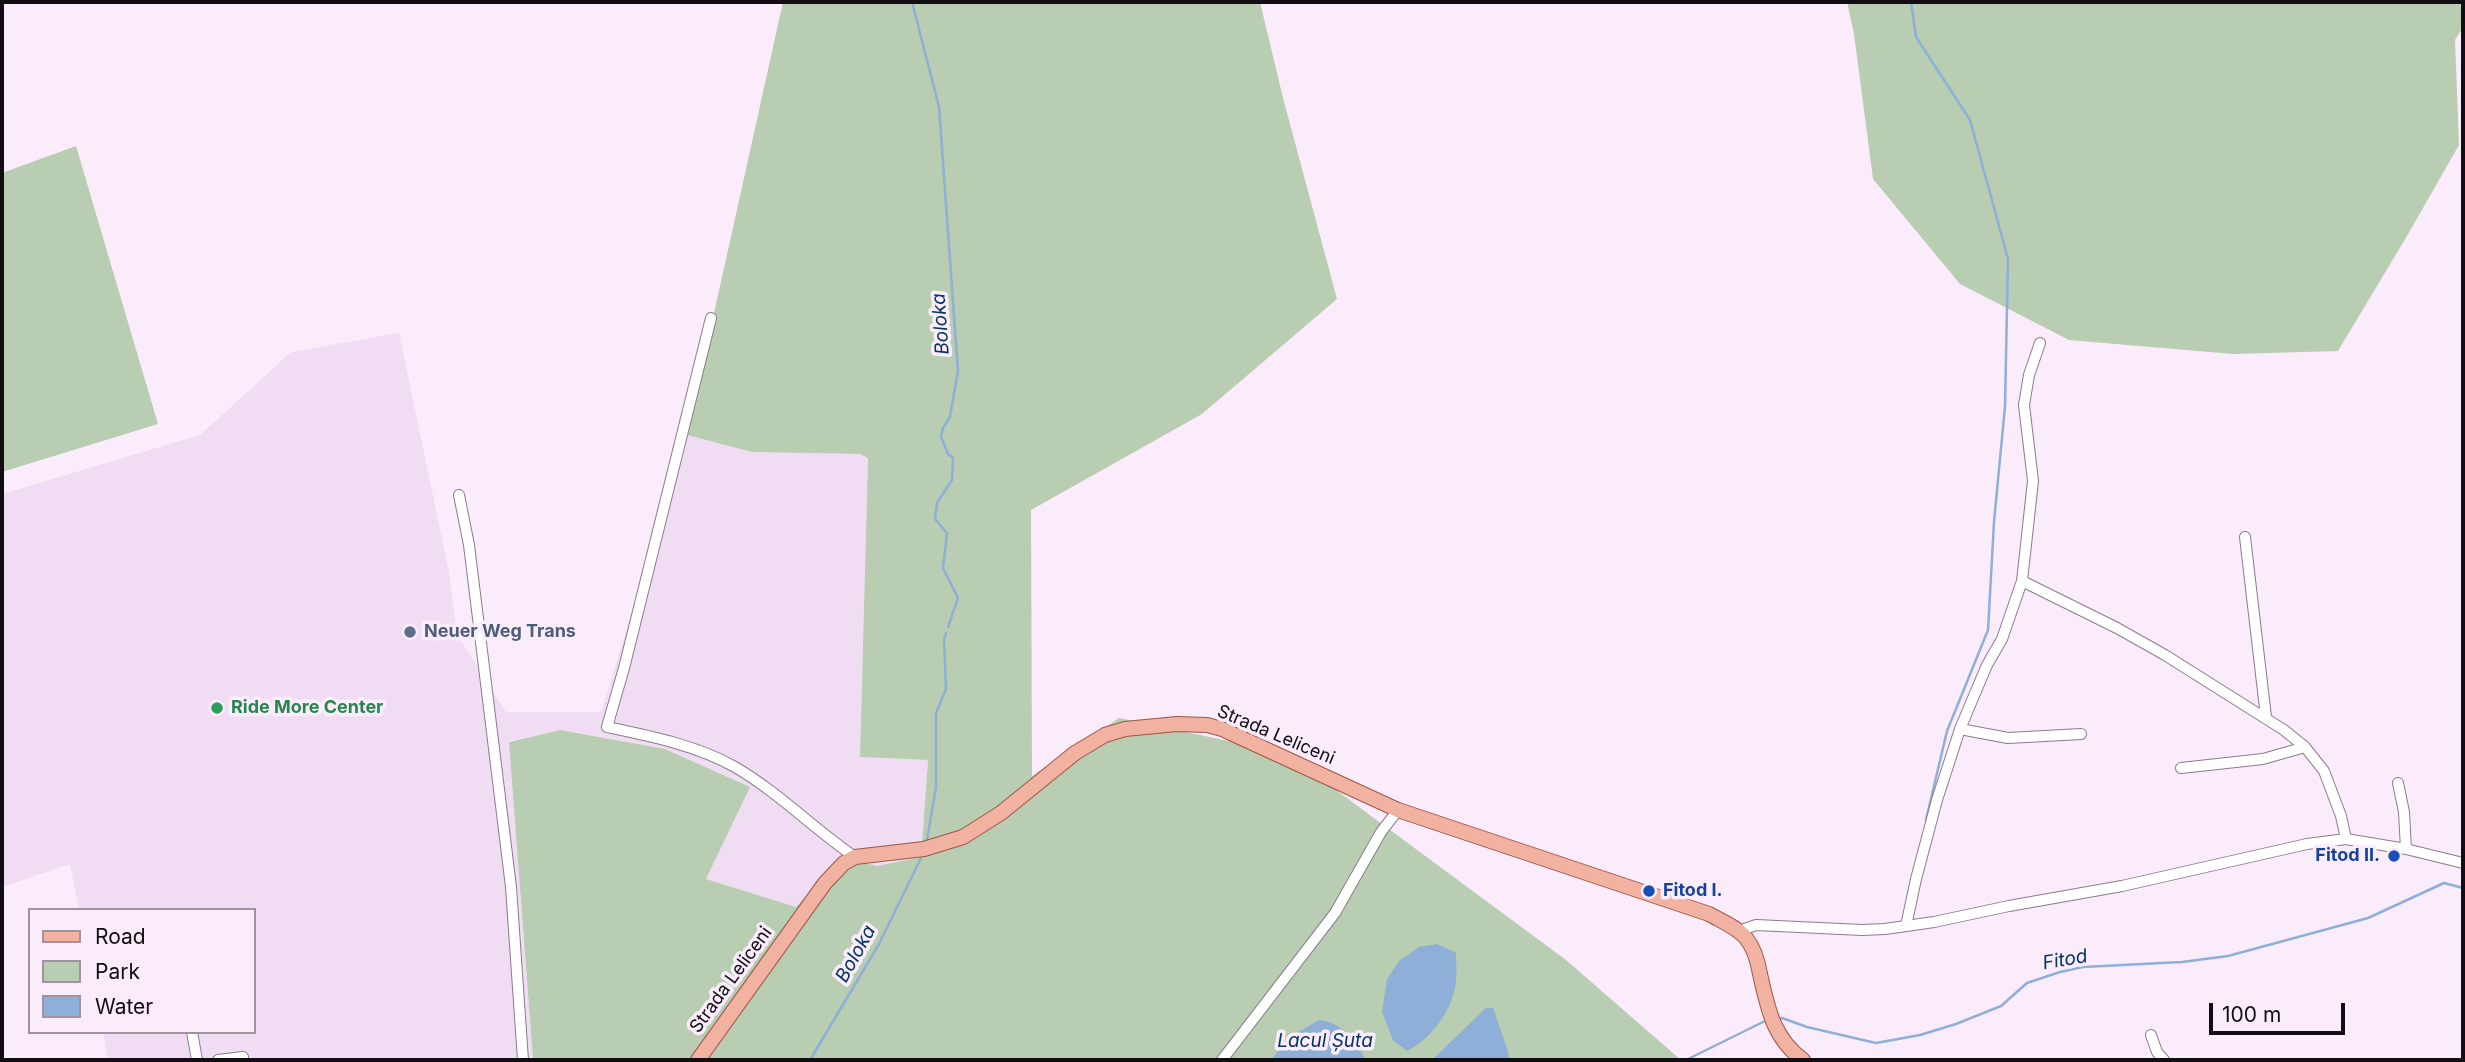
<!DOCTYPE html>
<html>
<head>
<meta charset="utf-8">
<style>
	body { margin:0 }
	#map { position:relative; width:2465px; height:1062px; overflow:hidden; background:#fbecfc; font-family:Inter,sans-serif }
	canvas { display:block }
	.frame { position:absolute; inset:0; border:4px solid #120d13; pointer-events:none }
	.legend { position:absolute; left:28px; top:908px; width:228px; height:126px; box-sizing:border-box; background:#fbecfc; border:2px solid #9e939f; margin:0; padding:9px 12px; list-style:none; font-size:21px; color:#120d13 }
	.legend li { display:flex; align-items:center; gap:14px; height:35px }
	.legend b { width:35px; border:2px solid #9e939f }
	.scale { position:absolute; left:2209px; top:1003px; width:136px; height:32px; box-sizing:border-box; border:4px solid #120d13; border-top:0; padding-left:9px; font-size:21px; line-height:24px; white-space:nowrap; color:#120d13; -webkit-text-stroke:5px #fbecfc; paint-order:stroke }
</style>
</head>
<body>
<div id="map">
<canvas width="2465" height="1062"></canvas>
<div class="frame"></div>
<ul class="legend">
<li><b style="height:9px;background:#f1b2a1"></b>Road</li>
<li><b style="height:19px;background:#b9cdb2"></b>Park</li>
<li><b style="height:19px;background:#8eafd7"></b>Water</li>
</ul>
<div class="scale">100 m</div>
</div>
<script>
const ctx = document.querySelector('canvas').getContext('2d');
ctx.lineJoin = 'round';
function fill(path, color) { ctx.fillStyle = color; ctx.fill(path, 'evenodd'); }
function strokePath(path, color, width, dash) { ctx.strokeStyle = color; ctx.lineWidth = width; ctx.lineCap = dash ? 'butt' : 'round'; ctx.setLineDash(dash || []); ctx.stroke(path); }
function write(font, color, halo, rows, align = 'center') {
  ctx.font = font + ' Inter,sans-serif'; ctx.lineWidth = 7; ctx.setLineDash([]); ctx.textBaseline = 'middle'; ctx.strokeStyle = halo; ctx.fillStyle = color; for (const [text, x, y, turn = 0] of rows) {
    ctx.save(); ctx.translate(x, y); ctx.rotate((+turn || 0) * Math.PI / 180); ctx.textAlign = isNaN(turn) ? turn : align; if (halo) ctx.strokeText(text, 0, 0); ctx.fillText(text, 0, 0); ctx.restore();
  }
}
fill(new Path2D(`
	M399,333L449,572L457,634L506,712H601L687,435L752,452L860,454L868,458L860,757L928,760L921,858L877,866L841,857L796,907L706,879L749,787L665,749L560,730L509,741L533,1060H108L103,1032H254V910H79L70,864L2,887V494L200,435L291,352Z`), '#f1ddf3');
fill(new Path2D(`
	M783,2H1260L1283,98L1337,299L1202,414L1031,510L1032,776L1119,718L1286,753L1566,960L1681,1060H533L509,742L560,730L665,749L750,787L706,879L796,907L841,857L877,866L921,857L928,760L860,757L868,458L860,454L752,452L687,435Z
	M1847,2H2463V27L2455,40L2459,145L2407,236L2338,351L2233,354L2069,340L1960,284L1873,179L1854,34Z
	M76,146L158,424L2,472V173Z`), '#b9cdb2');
fill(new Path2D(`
	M1437,944L1456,953C1456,962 1457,972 1456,981C1453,1010 1432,1038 1407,1051L1393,1040L1382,1012L1387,979L1399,961L1419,947Z
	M1486,1008H1493L1508,1051L1509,1060H1432Z
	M1319,1020C1342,1022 1355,1041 1366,1060H1270L1295,1034Z`), '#8eafd7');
strokePath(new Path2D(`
	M912,2L939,107L958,371L950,417L943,428L941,437L948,454L953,458L952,480L937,503L935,519L947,533L943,568L958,598L948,627
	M1911,2L1916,37L1970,120L2008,259L2005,406L1994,522L1988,630L1947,731L1926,820
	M927,840L936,787V713L946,689L944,640L946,633
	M1777,1018H1782L1807,1027L1876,1043L1920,1035L1956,1024L2001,1006L2027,983L2060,972L2083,967L2182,962L2228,956L2368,918L2444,883L2463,888
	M810,1060L879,944L921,858
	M1686,1060L1767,1020`), '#8eafd7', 2.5);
const minor = new Path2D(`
	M711,318L624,668L607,727C650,736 696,745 735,767C778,792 814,829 855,857
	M459,495L469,545L511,887L523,1060
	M2245,537L2266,717
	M2022,581L2117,628L2165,655L2284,730L2305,747L2324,771L2341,816L2346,839
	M1960,729L2008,738L2081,734
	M2181,768L2263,759L2305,747
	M2398,783L2404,812L2406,849
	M1906,926L1916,879L1937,800L1960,729L1987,665L2002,639L2022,581L2033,481L2024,405L2029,375L2040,343
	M1739,931L1756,925L1862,930L1885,929L1934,922L2009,906L2122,886L2307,844L2346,839L2406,849L2463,863
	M192,1032L197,1060
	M2151,1035L2157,1052L2164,1060
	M218,1060L243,1057
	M1222,1060L1335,913L1381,832L1398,810`);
const major = new Path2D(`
	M698,1060L825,883L844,863L855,857L924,849L963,837L1001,813L1075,753L1105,735L1125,729L1177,724L1207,725L1222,729L1398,810L1709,914C1721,921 1737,927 1746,938C1754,948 1758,962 1760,974C1768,1009 1773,1038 1803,1060`);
strokePath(minor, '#8a7c8b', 12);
strokePath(major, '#9d5646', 16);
strokePath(minor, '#fff', 10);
strokePath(major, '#f1b2a1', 14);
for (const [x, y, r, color] of [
	[410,632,7,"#5c6f8a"],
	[217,708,7,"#2e9e5b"],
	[2394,856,7,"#1a4fb4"],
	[1649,891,7,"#1a4fb4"]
]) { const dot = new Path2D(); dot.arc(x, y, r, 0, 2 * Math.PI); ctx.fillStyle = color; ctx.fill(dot); strokePath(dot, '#fbecfc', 2.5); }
write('bold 18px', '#4e5e75', '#fbecfc', [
	["Neuer Weg Trans",424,632]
], 'left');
write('bold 18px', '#27864d', '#fbecfc', [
	["Ride More Center",231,708]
], 'left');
write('18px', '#120d13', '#fbecfc', [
	["Strada Leliceni",1276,735,23],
	["Strada Leliceni",731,980,-54]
]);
write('bold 18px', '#164399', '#fbecfc', [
	["Fitod II.",2380,856],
	["Fitod I.",1663,891,"left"]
], 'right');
write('italic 19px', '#023464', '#fbecfc', [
	["Boloka",941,324,-94],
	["Boloka",856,954,-61],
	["Fitod",2065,960,-10],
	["Lacul Șuta",1325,1041]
]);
</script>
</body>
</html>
